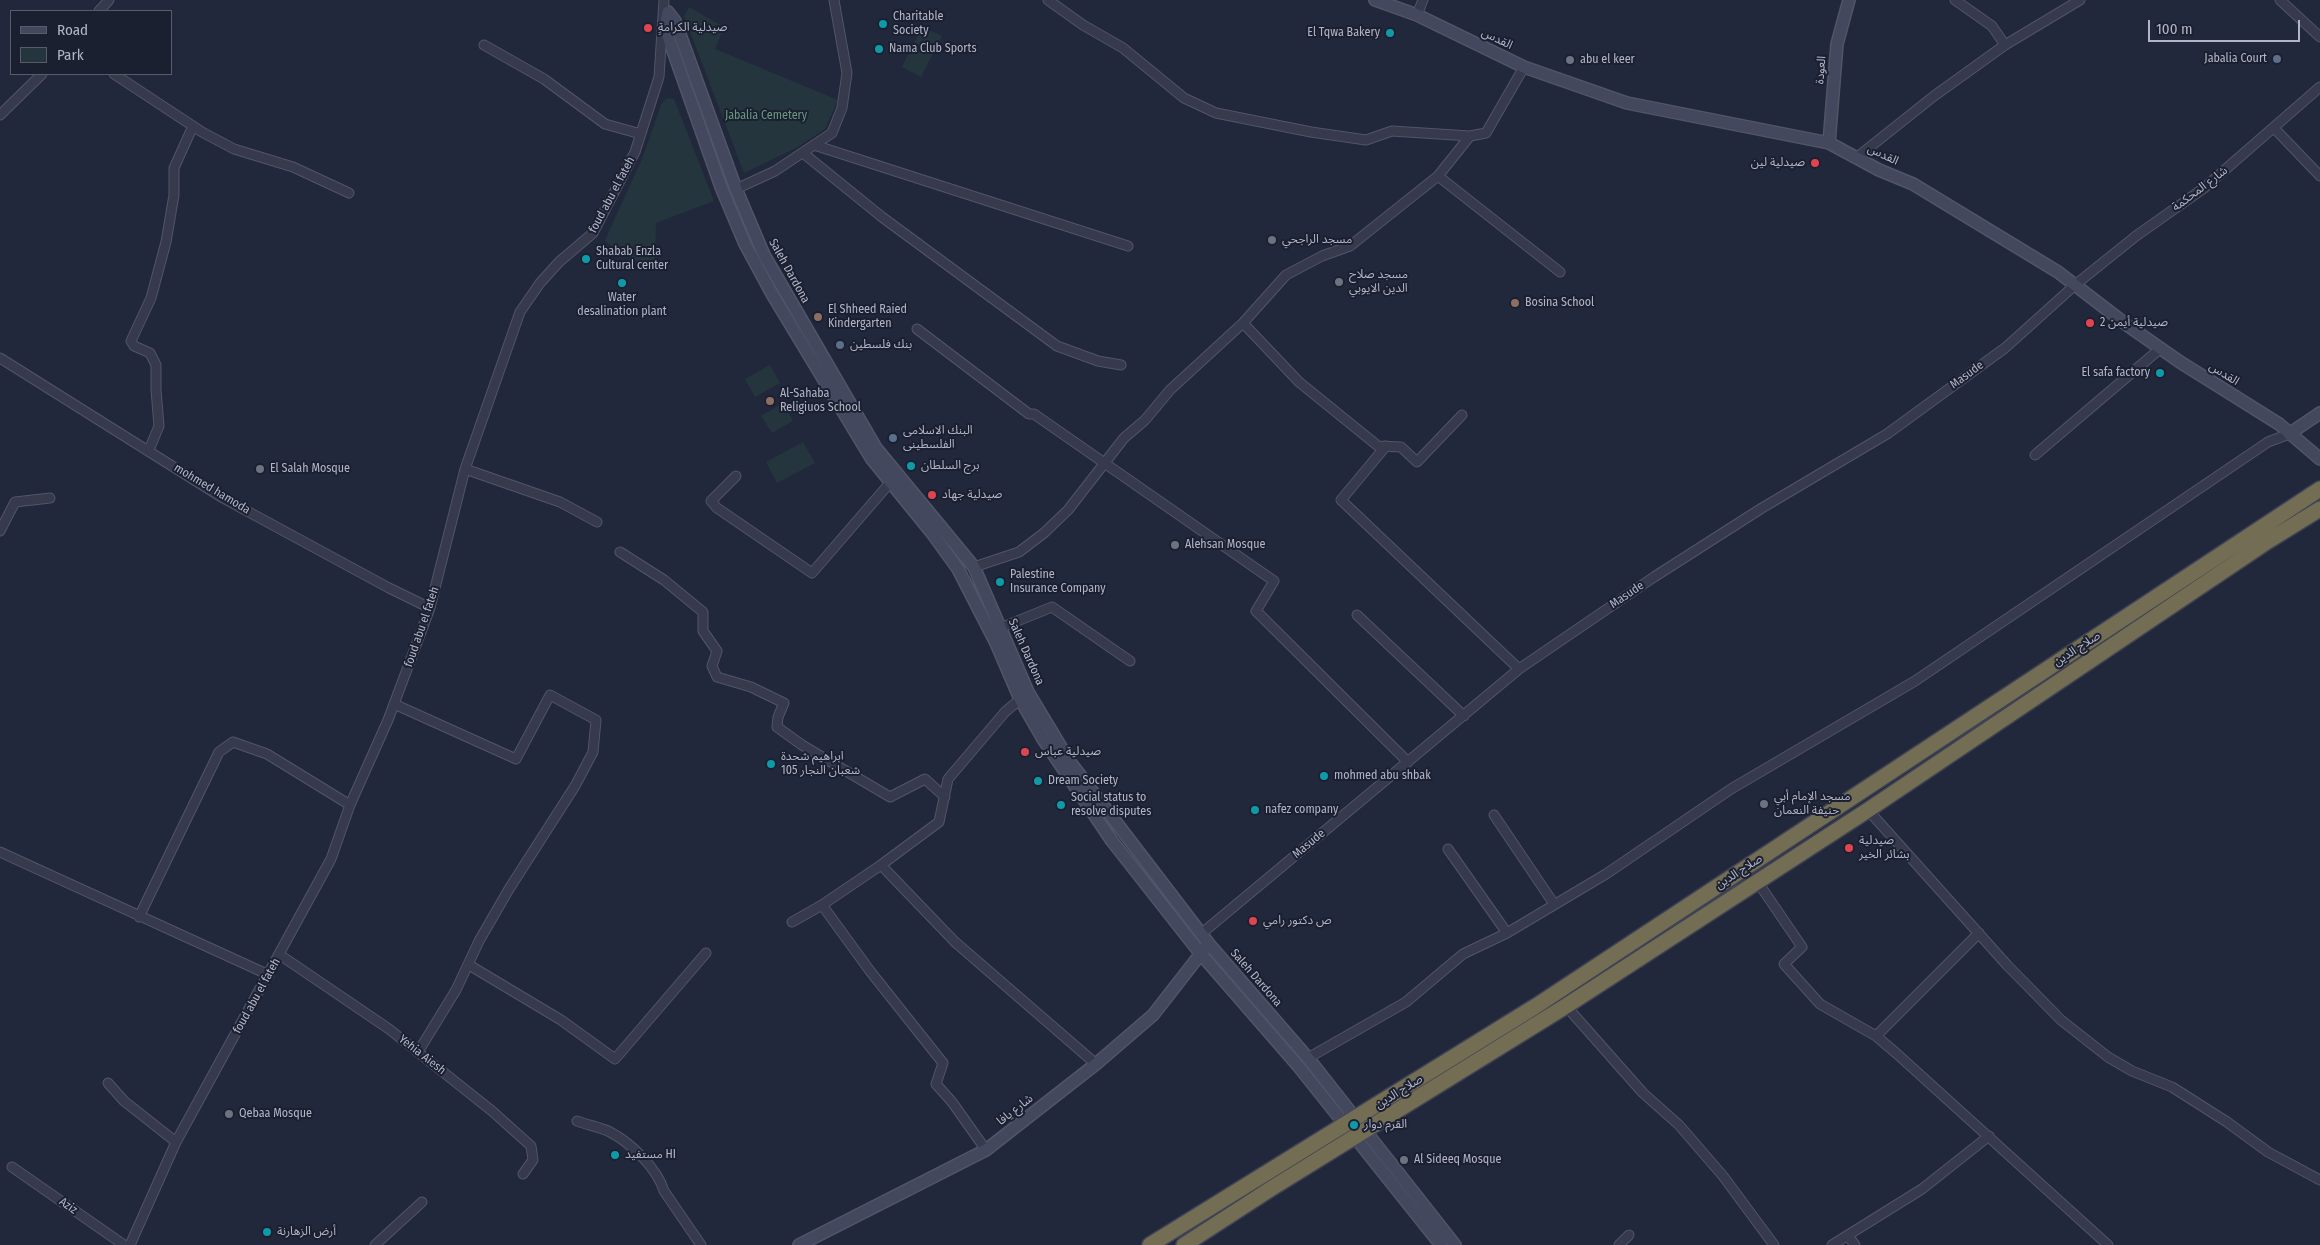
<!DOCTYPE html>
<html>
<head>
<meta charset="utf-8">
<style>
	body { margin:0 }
	#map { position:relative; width:2320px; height:1245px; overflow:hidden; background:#22283c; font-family:"Fira Sans Condensed",sans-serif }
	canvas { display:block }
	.legend { position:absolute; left:10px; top:10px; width:162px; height:65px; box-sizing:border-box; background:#1b2031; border:1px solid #575c6d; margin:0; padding:6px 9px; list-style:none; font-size:15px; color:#b2b5c8 }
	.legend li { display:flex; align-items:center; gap:10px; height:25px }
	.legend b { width:25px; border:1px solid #575c6d }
	.scale { position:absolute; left:2148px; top:20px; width:152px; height:22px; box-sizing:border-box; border:2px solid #b2b5c8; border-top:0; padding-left:6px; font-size:15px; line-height:18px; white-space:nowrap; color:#b2b5c8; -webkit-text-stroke:4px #1b2031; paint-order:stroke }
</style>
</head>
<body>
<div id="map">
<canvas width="2320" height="1245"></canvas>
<ul class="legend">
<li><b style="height:6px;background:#44485f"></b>Road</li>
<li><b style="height:14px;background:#24353d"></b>Park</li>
</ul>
<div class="scale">100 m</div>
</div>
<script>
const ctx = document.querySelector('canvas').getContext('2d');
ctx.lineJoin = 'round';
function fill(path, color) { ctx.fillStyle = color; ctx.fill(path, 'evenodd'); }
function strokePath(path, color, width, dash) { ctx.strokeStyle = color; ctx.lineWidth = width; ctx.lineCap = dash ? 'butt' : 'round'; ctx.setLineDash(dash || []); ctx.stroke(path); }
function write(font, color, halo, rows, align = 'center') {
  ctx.font = font + ' "Fira Sans Condensed","Noto Sans Arabic",sans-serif'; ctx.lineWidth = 4; ctx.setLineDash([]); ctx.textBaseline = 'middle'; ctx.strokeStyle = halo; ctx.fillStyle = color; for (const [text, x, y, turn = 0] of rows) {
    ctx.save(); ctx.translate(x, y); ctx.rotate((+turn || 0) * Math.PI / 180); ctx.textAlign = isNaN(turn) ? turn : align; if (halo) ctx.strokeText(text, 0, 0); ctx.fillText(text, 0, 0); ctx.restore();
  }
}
fill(new Path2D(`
	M689,7L724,27L715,49L838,100L825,129L796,148L744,173L684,16Z
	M922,27L942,36L921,77L902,67Z
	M666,98L674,99L714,201L656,223L655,271L612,247L605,240L642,159L661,105Z
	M770,365L780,383L755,397L745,379Z
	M783,403L793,421L772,433L761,416Z
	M803,442L815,463L777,483L766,462Z`), '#24353d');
const street = new Path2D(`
	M1048,0L1083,25L1123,48L1184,98L1216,113L1311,132L1366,140L1392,131L1470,136
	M1955,0L1992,26L2005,45
	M2280,0L2320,37
	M99,11L109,0
	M1417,15L1423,0
	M484,45L544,79L605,124L641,134
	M114,74L202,132L234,149L293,167L349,193
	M0,115L42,74
	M2274,128L2320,176
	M814,145L1128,246
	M803,153L882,217L1057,346L1098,361L1121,365
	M1856,158L1934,96L2005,45L2080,0
	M1438,176L1560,272
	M736,189L775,171L832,133L842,108L847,73L834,0
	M1243,323L1299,382L1378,446L1401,447L1417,462L1462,415
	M917,329L1029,414H1034L1274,581L1256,611L1408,762
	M0,358L223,498L389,588L430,608
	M1386,446L1341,500L1519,669
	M149,450L159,426L156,390V365L150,353L134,346L131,341L151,298L166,242L174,195V168L193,126
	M2035,455L2161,348
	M465,469L560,502L597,522
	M736,476L711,501L717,508L812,573L895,477
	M0,531L15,502L50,498
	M620,552L664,580L703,612V631L717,651L712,666L717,677L751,687L784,703L778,717L777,727L802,745L890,797L925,779L945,797
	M974,567L1019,552L1044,533L1068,510L1124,438L1145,420L1170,390L1243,323L1286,275L1322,256L1350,246L1438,176L1470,136L1486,133L1524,67
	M1357,615L1464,716
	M1000,628L1052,607L1130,661
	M394,704L516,759L550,695L596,720L593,752L575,786L509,889L479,941L456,990L418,1052
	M1868,810L2007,965L2061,1020L2108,1057L2132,1071L2172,1087L2227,1122L2268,1152L2320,1180
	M1494,815L1554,904
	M1448,849L1507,933
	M0,852L269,975
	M881,865L955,942L1096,1064
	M1757,881L1802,947L1784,964L1820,1004L1876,1036L1896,1053L2108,1245
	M139,917L219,752L233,742L267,754L350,805
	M792,922L822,905
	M1201,934L1519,669L1654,577L1762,508L1887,434L2005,348L2075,285L2136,236L2204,188L2320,87
	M280,955L389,1029L492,1111L531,1146L533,1160L523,1174
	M469,965L561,1020L615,1059L706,953
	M1566,1006L1643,1093L1679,1125L1723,1176L1774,1245
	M1876,1036L1979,933
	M1308,1058L1406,1002L1463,954L1507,933L1606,874L1731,789L1915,681L2268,442L2289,434
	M108,1083L124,1101L176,1142
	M577,1121C587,1125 600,1127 610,1132C631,1143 657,1168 664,1191L701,1245
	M986,1150L952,1102L936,1084L943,1063L870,971L822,905L881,865L939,822L948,779L1005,712L1024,696
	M12,1167L124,1245
	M1848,1236L1855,1245
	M130,1245L176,1142L331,859L350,805L388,720L430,608L465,469L520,312L540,283L559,262L593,233L635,152L659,77L664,0
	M375,1245L422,1202
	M1619,1245L1629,1235
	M1832,1245L1922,1189L1989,1136`);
const secondary = new Path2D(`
	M1375,0L1417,15L1524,67L1627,103L1829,143L1879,170L1913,184L2058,272L2127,325L2180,362L2279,424L2320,459
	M668,12L675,21L736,189L764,255L876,448L974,567L1028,692L1070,762L1209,944L1308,1058L1455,1245
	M668,12L665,28L721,187L745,244L772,294L871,458L932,533L958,569L996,643L1020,699L1043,739L1112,841L1200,953L1299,1067L1441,1245
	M1829,143L1837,44L1849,0
	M2289,434L2320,413
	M799,1245L986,1150L1096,1064L1153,1015L1206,947`);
const highway = new Path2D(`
	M1150,1245L1536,1006L2320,489
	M1184,1245L1272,1188L1566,1006L1868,810L2268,541L2320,509`);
strokePath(street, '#515567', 11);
strokePath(secondary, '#515567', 14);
strokePath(highway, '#3e4254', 18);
strokePath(street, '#363a4c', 9);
strokePath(secondary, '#44485f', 11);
strokePath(highway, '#726d53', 15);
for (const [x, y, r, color] of [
	[883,24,5,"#0f9aa8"],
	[648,28,5,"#e0444e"],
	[1390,33,5,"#0f9aa8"],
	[879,49,5,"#0f9aa8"],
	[2277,59,5,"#5c6f8a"],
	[1570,60,5,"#6b7280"],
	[1815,163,5,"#e0444e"],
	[1272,240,5,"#6b7280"],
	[586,259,5,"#0f9aa8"],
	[1339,282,5,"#6b7280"],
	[622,283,5,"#0f9aa8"],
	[1515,303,5,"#8d6e63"],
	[818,317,5,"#8d6e63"],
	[2090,323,5,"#e0444e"],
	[840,345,5,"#5c6f8a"],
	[2160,373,5,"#0f9aa8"],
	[770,401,5,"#8d6e63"],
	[893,438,5,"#5c6f8a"],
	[911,466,5,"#0f9aa8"],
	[260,469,5,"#6b7280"],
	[932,495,5,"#e0444e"],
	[1175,545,5,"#6b7280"],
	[1000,582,5,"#0f9aa8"],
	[1025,752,5,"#e0444e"],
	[771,764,5,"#0f9aa8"],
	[1324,776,5,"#0f9aa8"],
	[1038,781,5,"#0f9aa8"],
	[1764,804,5,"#6b7280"],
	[1061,805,5,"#0f9aa8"],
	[1255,810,5,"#0f9aa8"],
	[1849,848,5,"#e0444e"],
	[1253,921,5,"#e0444e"],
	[229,1114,5,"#6b7280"],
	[1354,1125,5,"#0f9aa8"],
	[615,1155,5,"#0f9aa8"],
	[1404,1160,5,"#6b7280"],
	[267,1232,5,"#0f9aa8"]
]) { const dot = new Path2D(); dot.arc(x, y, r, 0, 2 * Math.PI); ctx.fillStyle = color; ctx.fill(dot); strokePath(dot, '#1b2031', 2); }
write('12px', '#b2b5c8', '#1b2031', [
	["Charitable",893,17],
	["Society",893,31],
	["ِِصيدلية الكرامة",658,28],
	["El Tqwa Bakery",1380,33,"right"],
	["Nama Club Sports",889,49],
	["Jabalia Court",2267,59,"right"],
	["abu el keer",1580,60],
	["صيدلية لين",1805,163,"right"],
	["مسجد الراجحي",1282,240],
	["Shabab Enzla",596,252],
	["Cultural center",596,266],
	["مسجد صلاح",1349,275],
	["الدين الايوبي",1349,289],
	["Water",622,298,"center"],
	["desalination plant",622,312,"center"],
	["Bosina School",1525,303],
	["El Shheed Raied",828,310],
	["Kindergarten",828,324],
	["صيدلية أيمن 2",2100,323],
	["بنك فلسطين",850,345],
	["El safa factory",2150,373,"right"],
	["Al-Sahaba",780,394],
	["Religiuos School",780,408],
	["البنك الاسلامى",903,431],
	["الفلسطينى",903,445],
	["برج السلطان",921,466],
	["El Salah Mosque",270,469],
	["صيدلية جهاد",942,495],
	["Alehsan Mosque",1185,545],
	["Palestine",1010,575],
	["Insurance Company",1010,589],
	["صيدلية عباس",1035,752],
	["ابراهيم شحدة",781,757],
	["شعبان النجار 105",781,771],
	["mohmed abu shbak",1334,776],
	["Dream Society",1048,781],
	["مسجد الإمام أبي",1774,797],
	["حنيفة النعمان",1774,811],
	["Social status to",1071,798],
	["resolve disputes",1071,812],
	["nafez company",1265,810],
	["صيدلية",1859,841],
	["بشائر الخير",1859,855],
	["ص دكتور رامي",1263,921],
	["Qebaa Mosque",239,1114],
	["القرم دوار",1364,1125],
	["مستفيد HI",625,1155],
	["Al Sideeq Mosque",1414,1160],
	["أرض الزهارنة",277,1232]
], 'left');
write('12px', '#b2b5c8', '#1b2031', [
	["القدس",1497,39,26],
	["العودة",1821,70,-86],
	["القدس",1883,155,25],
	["شارع المحكمة",2200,189,-37],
	["foud abu el fateh",612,195,-62],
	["Saleh Dardona",789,271,61],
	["القدس",2224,374,32],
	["Masude",1967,375,-36],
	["mohmed hamoda",212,489,31],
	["Masude",1627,595,-34],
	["foud abu el fateh",422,627,-71],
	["صلاح الدين",2077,649,-33],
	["Saleh Dardona",1026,652,66],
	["Masude",1309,844,-40],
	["صلاح الدين",1739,872,-33],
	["Saleh Dardona",1256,978,49],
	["foud abu el fateh",257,996,-61],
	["Yehia Aiesh",422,1055,38],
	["صلاح الدين",1399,1092,-32],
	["شارع يافا",1015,1110,-38],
	["Aziz",68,1206,35]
]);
write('12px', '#68997f', '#1b2031', [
	["Jabalia Cemetery",766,116]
]);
</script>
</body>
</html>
